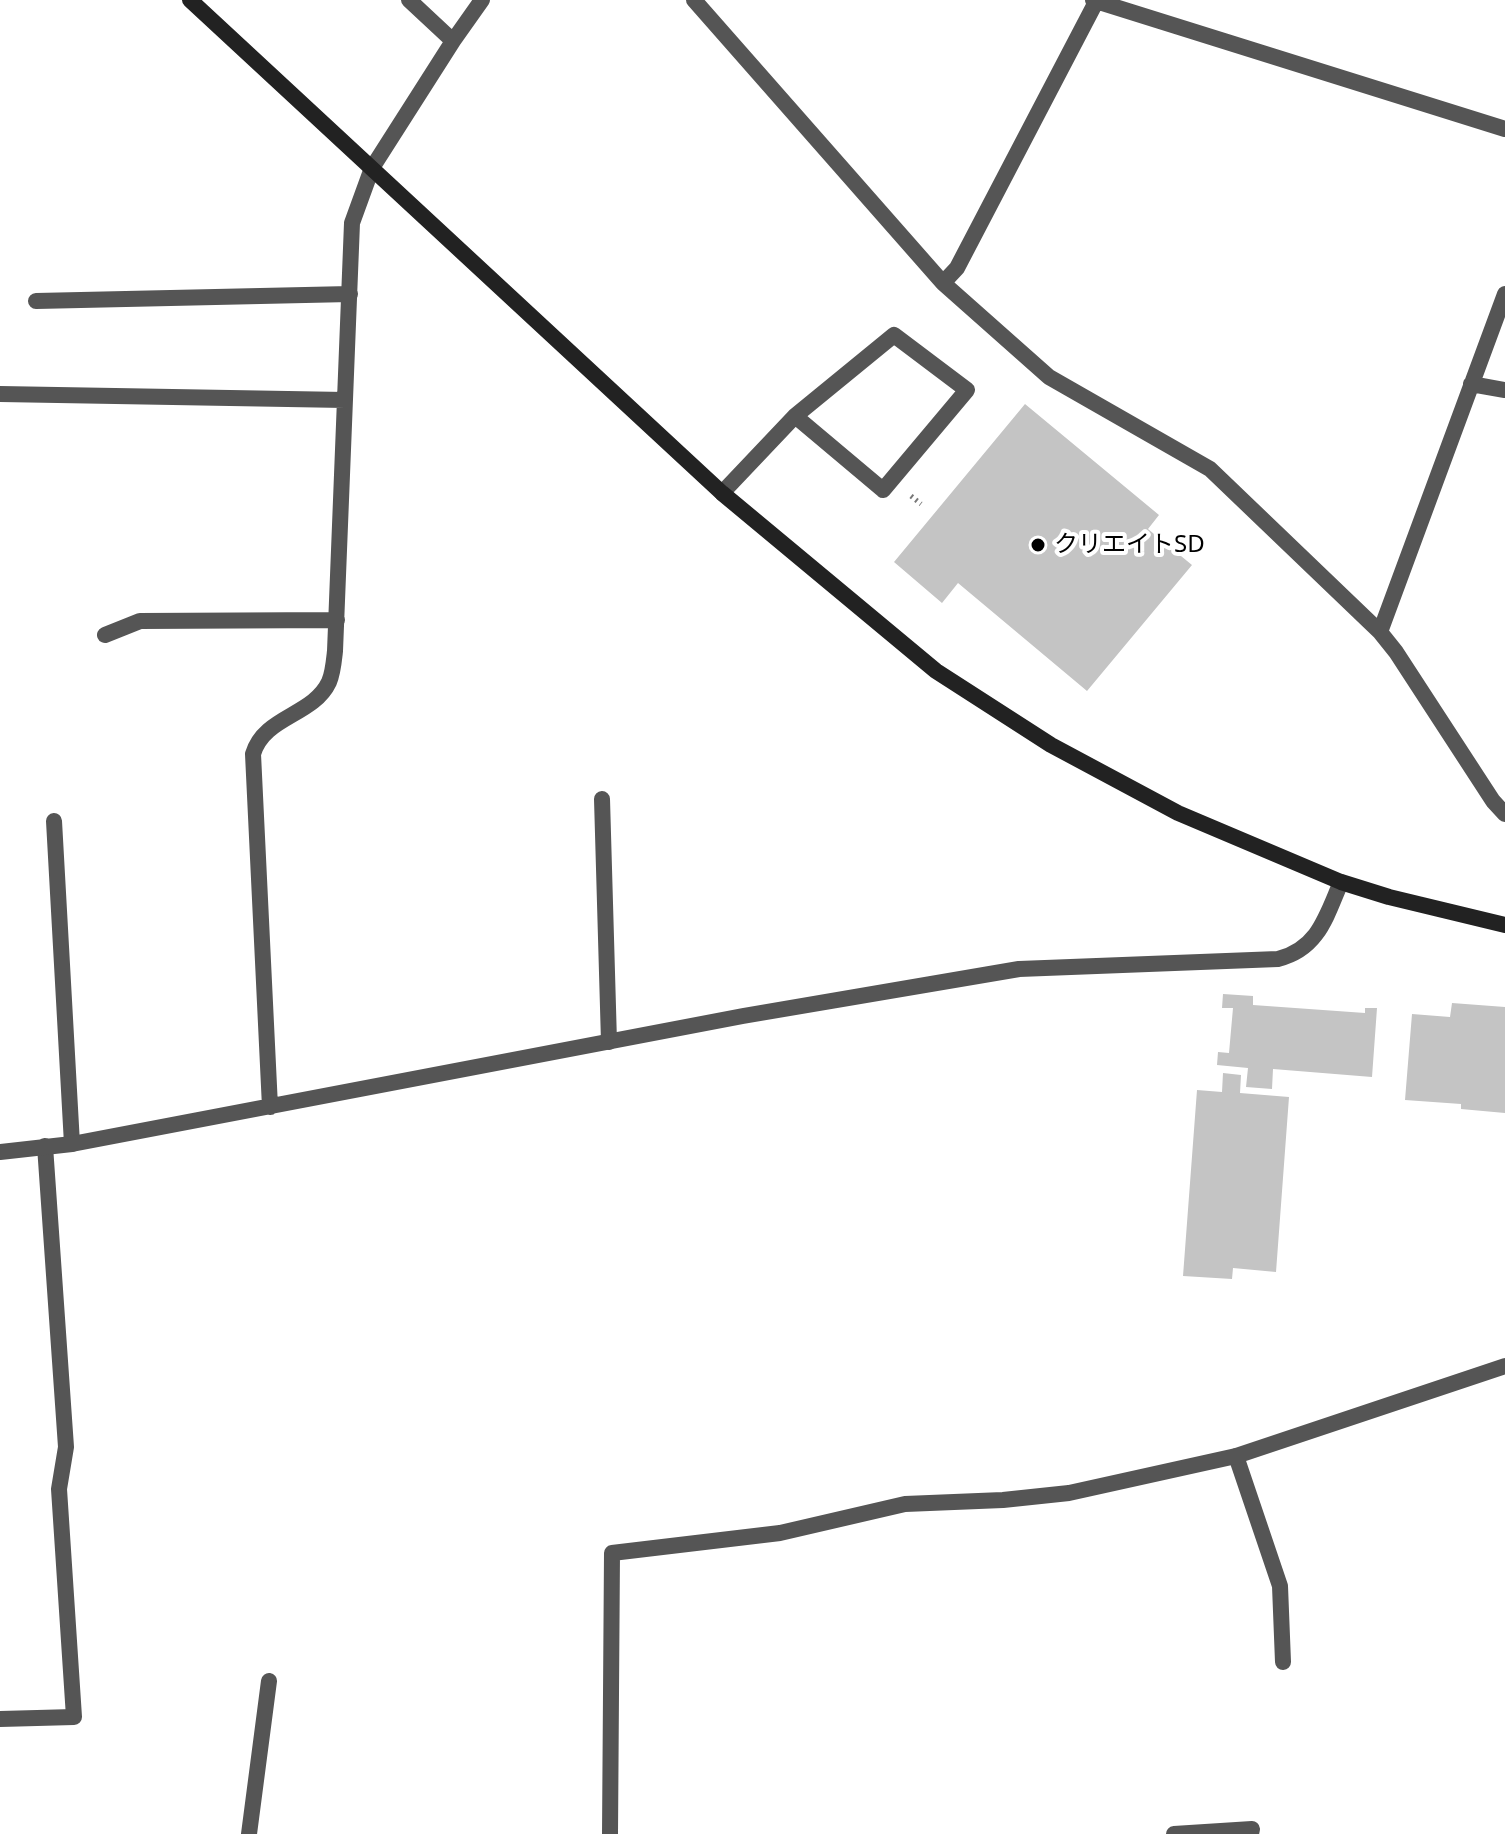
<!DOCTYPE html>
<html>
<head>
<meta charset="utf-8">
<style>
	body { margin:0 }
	canvas { display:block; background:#fff }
</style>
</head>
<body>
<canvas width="1505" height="1834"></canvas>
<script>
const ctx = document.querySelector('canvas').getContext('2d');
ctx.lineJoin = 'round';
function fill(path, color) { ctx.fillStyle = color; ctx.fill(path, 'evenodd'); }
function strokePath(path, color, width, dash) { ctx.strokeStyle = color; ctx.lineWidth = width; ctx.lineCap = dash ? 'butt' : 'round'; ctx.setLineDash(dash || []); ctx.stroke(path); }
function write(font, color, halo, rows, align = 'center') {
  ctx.font = font + ' "Noto Sans","Noto Sans JP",sans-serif'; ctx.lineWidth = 8; ctx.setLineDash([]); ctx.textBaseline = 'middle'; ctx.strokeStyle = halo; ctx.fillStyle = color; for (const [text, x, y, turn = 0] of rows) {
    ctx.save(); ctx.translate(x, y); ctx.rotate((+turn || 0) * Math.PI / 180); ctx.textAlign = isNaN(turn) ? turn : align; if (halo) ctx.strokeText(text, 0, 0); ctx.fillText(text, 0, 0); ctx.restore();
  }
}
fill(new Path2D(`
	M1025,404L1159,515L1148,529L1192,565L1087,691L958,583L942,603L894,562Z
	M1223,994L1253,996V1005L1365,1013V1008H1377L1372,1077L1273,1069L1272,1089L1246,1087L1248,1068L1217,1065L1218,1052L1229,1053L1233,1008H1222Z
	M1452,1003L1505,1007V1113L1461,1109V1104L1405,1100L1412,1014L1450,1017Z
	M1223,1073L1241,1075L1240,1093L1289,1097L1276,1272L1233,1268L1232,1279L1183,1276L1197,1090L1222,1092Z`), '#c4c4c4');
strokePath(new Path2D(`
	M911,496L921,504`), '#777', 5, [2, 4]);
strokePath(new Path2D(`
	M722,493L795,416L894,335L967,390L883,490L795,416
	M602,799L609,1042
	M54,821L72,1144
	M1236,1456L1280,1586L1283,1662
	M0,1719L74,1717L59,1489L66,1447L45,1146`), '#555', 16);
strokePath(new Path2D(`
	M409,0L453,41L482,0
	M694,0L943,283L1049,377L1210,469L1380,632L1396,652L1493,801L1505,814
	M1093,0L1505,129
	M943,283L957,268L1097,0
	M36,301L350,294
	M1471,384L1505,390
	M0,394L345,400
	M1380,632L1505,294
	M105,635L140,621L337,620
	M270,1107L253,754C264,716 313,716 329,682C333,673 334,660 335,651L352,223L372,168L453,41
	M0,1152L72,1144L743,1016L1019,969L1278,959C1318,949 1326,917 1341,882
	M249,1834L269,1681
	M610,1834L612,1553L780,1533L905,1504L1003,1500L1069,1493L1236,1456L1505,1366
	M1174,1834L1252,1829L1251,1834`), '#555', 16);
strokePath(new Path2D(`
	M190,0L722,493L936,671L1051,745L1178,813L1341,882L1389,897L1505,925`), '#222', 16);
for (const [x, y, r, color] of [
	[1038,545,8,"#000"]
]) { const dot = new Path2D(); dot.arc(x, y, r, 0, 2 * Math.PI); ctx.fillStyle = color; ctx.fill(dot); strokePath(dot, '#fff', 3); }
write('24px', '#000', '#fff', [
	["クリエイトSD",1054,545]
], 'left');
</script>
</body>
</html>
